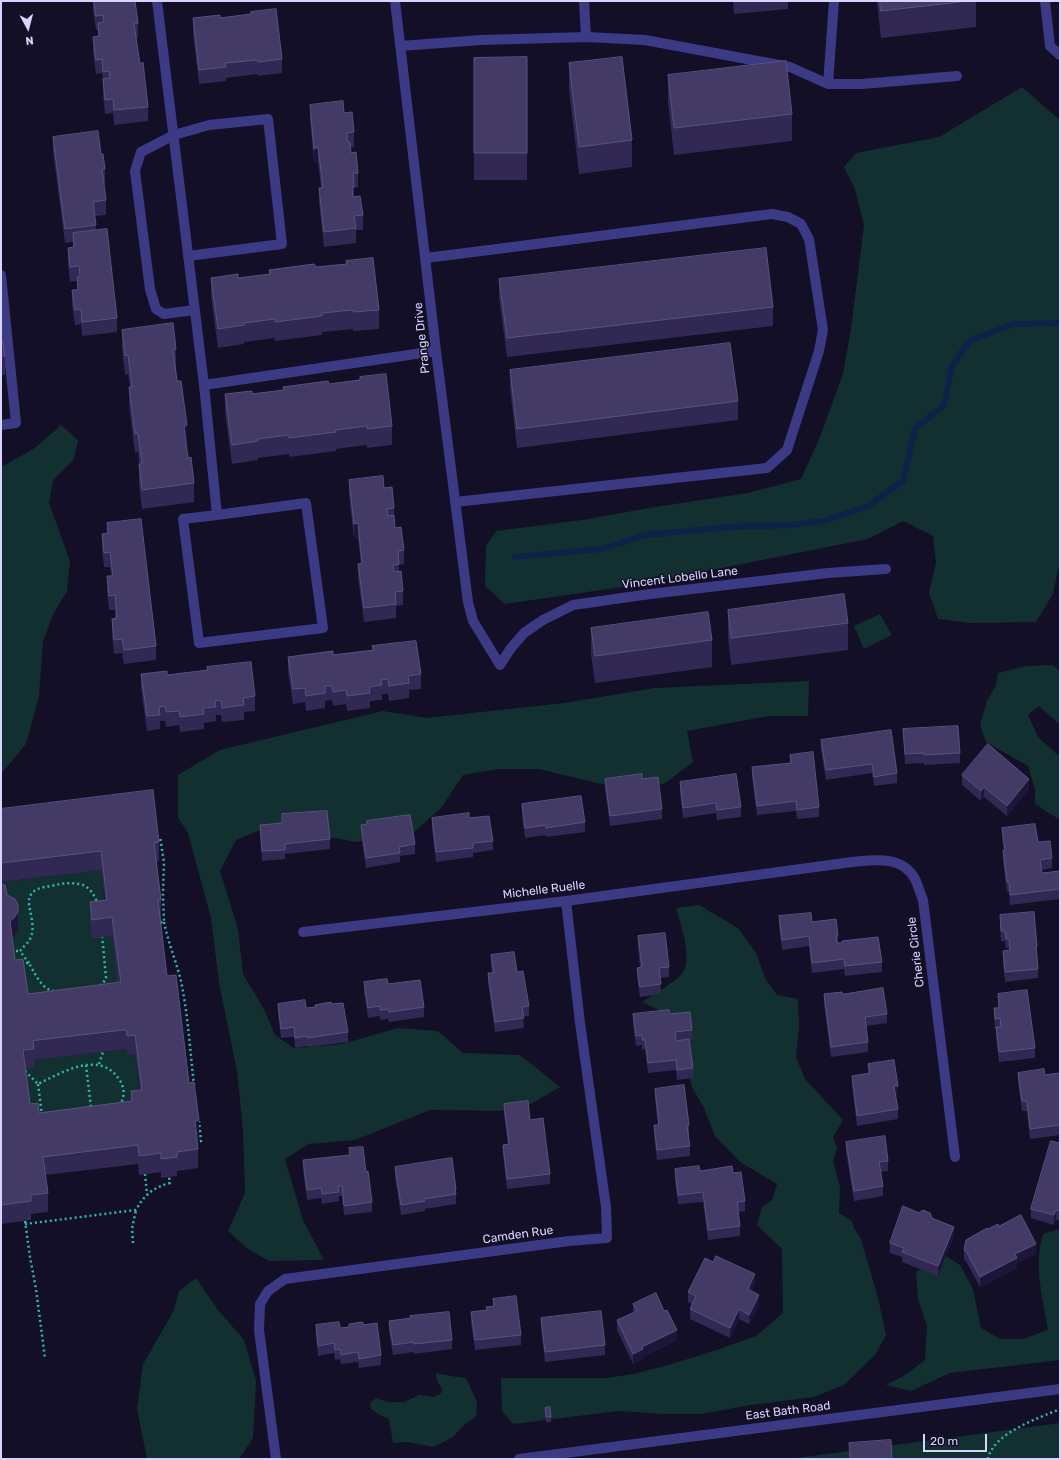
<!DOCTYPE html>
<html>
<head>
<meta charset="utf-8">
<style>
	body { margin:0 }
	#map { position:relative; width:1061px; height:1460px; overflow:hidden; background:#130f26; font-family:Rubik,sans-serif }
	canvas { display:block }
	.frame { position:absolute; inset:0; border:2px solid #d9d4ff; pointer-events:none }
	.north { position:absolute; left:8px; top:8px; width:40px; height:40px; -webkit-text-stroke:3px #130f26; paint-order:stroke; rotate:173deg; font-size:11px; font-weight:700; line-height:16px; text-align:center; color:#d9d4ff }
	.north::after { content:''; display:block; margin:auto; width:14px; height:18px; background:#d9d4ff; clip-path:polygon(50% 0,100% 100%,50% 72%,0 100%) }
	.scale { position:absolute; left:923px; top:1434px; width:64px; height:18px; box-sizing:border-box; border:2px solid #d9d4ff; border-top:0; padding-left:5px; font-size:12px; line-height:14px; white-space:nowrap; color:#d9d4ff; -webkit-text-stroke:3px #130f26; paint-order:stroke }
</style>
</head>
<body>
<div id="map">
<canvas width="1061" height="1460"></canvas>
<div class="frame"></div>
<div class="north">N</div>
<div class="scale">20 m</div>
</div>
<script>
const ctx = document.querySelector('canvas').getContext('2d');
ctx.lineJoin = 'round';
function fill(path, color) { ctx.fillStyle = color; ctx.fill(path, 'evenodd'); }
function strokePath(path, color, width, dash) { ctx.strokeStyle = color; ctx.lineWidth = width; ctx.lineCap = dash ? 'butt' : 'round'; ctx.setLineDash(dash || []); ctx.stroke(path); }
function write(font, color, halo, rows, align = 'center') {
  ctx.font = font + ' Rubik,sans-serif'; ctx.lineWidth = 3; ctx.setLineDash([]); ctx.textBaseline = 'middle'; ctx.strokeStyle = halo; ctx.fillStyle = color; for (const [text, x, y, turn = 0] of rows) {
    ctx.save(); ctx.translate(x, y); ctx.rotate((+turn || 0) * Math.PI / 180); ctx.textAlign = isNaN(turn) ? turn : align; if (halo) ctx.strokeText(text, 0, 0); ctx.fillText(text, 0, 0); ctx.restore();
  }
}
fill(new Path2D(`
	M1022,87L1060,120V560L1053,594L1036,622L970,623L938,619L929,593L936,563L933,536L903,521L868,539L636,585L505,604L485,586L486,546L496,531L582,520L655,507L748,493L801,479L820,437L843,374L851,328L864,225L855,189L844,167L856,153L939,137Z
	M61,425L78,440L74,459L53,480L49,503L70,561L67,591L54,613L43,641L39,696L26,744L1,774V467L35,448Z
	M880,614L892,635L864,649L854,626Z
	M1053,665L1060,671V725L1039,706L1028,715L1038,737L1060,757V820L1035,804V790L1028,766L986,742L980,725L987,701L996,685L998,673L1026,666Z
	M809,681L808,716H769L687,731L693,762L664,784H601L539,769H499L463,775L441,808L414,832L356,842L270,826L236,840L220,871L238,929L243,974L264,1009L275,1035L294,1048L342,1044L398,1028L438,1031L463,1053L520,1055L560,1087L518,1111L430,1110L355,1140L309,1144L285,1159L303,1220L324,1260L269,1261L248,1249L228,1231L245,1193L243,1131L237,1071L219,983L211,918L188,833L178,818V775L220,750L383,711L427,718L564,703L655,688Z
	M101,870L107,919L92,939L112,936L121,1001L28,1013L15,979L1,904V882Z
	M699,905L738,928L756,953L766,980L777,995L798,999L799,1027L796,1057L805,1079L843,1120L833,1137L837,1148L833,1161L840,1187L839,1213L852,1221L854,1228L861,1239L878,1298L886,1335L875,1355L844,1385L814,1397L751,1405L701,1414H663L618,1411L513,1424L502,1411L501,1378H606L634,1374L668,1365L717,1350L756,1336L783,1313L782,1249L757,1225L762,1207L772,1200L777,1184L740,1162L715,1136L704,1108L692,1087L673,1017L642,1002C655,994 670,985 681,975C694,962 681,925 676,908Z
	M126,1049L127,1055L135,1054L142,1109L30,1123L23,1069L33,1060Z
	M1060,1229V1360L950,1373L911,1391L886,1385L907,1374L925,1360L927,1326L918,1299L916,1272L943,1254L960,1265L973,1289L981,1328L1000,1339H1023L1048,1330C1043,1298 1033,1266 1043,1234Z
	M196,1278L218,1310L244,1340L256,1381L253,1438L239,1459H147L137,1409L143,1364L173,1312L179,1291Z
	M436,1373L457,1377L466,1378L477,1402L476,1416L463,1426L453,1437L434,1447L407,1442L393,1443L389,1419L380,1415L371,1409L370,1403L376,1398L389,1402H404L419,1395L434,1397L441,1393L442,1389L437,1381Z
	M1060,1423V1459H789Z`), '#12302f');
strokePath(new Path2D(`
	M515,557L601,549L646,535L729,527L791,525L824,521L868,506L903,481L915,429L944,405L952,366L969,341L1013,324L1060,323`), '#0c2248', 6);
strokePath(new Path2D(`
	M157,837H160L164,862L163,894L164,922L159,923
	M164,922C168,942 176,961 181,981C188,1015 190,1050 194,1085
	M11,951H20
	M21,963H29C34,972 42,990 54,991
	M29,963L20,951C23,947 28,943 30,939C41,916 10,891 51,886C60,884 69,882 79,884C88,885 94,894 97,902
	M100,985H102L106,978L102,935
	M99,1064L103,1052
	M86,1065L91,1108
	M25,1071L38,1084C63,1072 99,1050 119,1079C125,1088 125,1096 120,1105
	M38,1084L42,1115
	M195,1142L201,1141L199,1121
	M145,1174L147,1194
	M25,1221L30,1257L36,1289L45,1358
	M25,1224L136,1210C144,1195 154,1187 170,1183L169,1177
	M133,1243L132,1229L136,1210
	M988,1459C993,1433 1039,1418 1060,1409`), '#2fb8b0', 2.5, [2, 3]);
strokePath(new Path2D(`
	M157,1L204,385L436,351
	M395,1L436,351L468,602L473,621L500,665L511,648L524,633L543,620L573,605L650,594L828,573L886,569
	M584,1L586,37
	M1045,1L1050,46L1060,55
	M400,46L481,40L586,37L645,40L790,67L828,84H862L957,76
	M828,84L834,1
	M188,256L282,244L268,119L209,125L174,135L141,152L135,171L150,289L156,309L164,314L195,310
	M426,258L772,214L788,217L801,224L809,239L823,330L819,351L787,450L767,468L455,502
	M1,275L16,423L1,425
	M204,385L217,515L183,519L199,643L323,628L306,503L217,515
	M303,932L566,901L852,862C874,860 902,855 915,879C918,885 920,893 923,900L955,1157
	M276,1459L259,1330L260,1304L268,1291L285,1279L569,1241L607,1238L606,1207L580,1023L566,901
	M519,1459L1060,1389`), '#3d3a85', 10);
fill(new Path2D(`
	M93,1H135L138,23V38H136L140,64L148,107V121L114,125L113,113L105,114L103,94V83L102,73L96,74L93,52V37H98V30H96L93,11Z
	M733,1H788V9L734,14Z
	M877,1H976V27L881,38Z
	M193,18H220L282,59V73L258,76L257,74L226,78V81L199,84L193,33Z
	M527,57V180H474V58Z
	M569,63L632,140V167L579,174L569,90Z
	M668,75L792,114V141L674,155L668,102Z
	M310,105L344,113L354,132V147H351V153L358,173V187L354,188V197L363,215V230H356V243L324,247L319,203V188H321L318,162L314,163L310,119Z
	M53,137L101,154L105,169V184H103L106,200V215L95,216L96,231L117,318V332L82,336L81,324L75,325L72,305V290H77V281L70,282L68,262V248L73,247V242L65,243L53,152Z
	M346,261L379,310V329L353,331V329L322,332V335L275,341V338L244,342V344L218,348L211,297V278H238L269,274V270L316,267L346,264Z
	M499,279L773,307V326L507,357L499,298Z
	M122,330L176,349V368L187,444L186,445L188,458L194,483V502L142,509L139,484V464L138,452L135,453L129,406V387H130L128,374L125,375L122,349Z
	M1,338L5,356V375H1Z
	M510,370L738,401V420L517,448L510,389Z
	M360,377L392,426V445L367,448V445L336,449V451L289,457V454L258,458V460L232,464L225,413V394H252L283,390V387L329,384L360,380Z
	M349,480L384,488L394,508V521L395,528L404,550V564L399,565V571L403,591V605L396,606V618L364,622L358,578V564L361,563L358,538L354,539L349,495Z
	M107,523L156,646V660L124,664L122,653L114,654L112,634V619H115V610H109L107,591V576H111L110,567H104L102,548V534L107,533Z
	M728,610L848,623V650L731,665L728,637Z
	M591,628L712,640V667L595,683L591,655Z
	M372,646L421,674V689L409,690V698L389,701L388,694H382V700L370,701V708L347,711L346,704L333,706L332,700L325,701V708L306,711L305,702L293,704L288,672V657L333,655L372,650Z
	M207,667L255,696V711L244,712V720L222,722L221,715H216V721L204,723V729L180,732L179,725L166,727L165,721H160V729L147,731L141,689V674L167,675L207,671Z
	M903,729L960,753V763L924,765V763L905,764Z
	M821,740L897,773V783L874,786L872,773L826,780L821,750Z
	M790,755L819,807V817L797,819L796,811L757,815L752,777V767L790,763Z
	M962,775L1029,789L1007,816L984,797L981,801L962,785Z
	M605,779H642L662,809V819L610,826L605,789Z
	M680,782L741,807V817L717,820L716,813L683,818L680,792Z
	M522,804L585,822V832L546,837V835L525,838L522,814Z
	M1,809L159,842V861H156L161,900V919H160L167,976L189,1083L199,1139H197L198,1149V1168L177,1171V1176L161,1178V1172L139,1175L138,1164L45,1175L48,1193V1212L31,1214V1220L1,1224V885L7,895L18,931L14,937L12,938L15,960L28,994L118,983L112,936L92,939L90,921V902L105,900L101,870L1,882ZM126,1049L127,1055L135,1054L140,1090L131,1091V1101L39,1113L30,1104L26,1069L34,1068V1060Z
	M282,814L330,839V849L285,854V859L262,861L260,834V825L282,823Z
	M432,818L493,841V850L473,853V857L436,862L432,828Z
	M361,825L415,844V854L400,856V862L366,868L361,835Z
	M1002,828L1038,842L1052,858V868L1042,870V873L1060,871V899L1010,905L1009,891L1007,892L1003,860V850H1004L1002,838Z
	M1000,915L1037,946V956L1038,969V978L1005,982L1003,961V951L1009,950V948H1006L1005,941H1001L1000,925Z
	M779,916L812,922L838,935V943L882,962V972L845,976L844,969L812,973L809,946L782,950L779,926Z
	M638,936L669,967V977L660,978L661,994L640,997L637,978V968L640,967L638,946Z
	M491,955L517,972L529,1006V1016H523L524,1028L495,1032L488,983V973H492L491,965Z
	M364,982L388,984L424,1007V1017L389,1022L388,1019L380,1020V1016L368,1018L364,992Z
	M824,994H843L887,1014V1023L866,1026L868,1042V1052L831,1057L824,1004Z
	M998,994L1035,1048V1058L999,1062L996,1037V1029H995L994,1018V1008H998Z
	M278,1004L306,1008L331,1004L348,1032V1042L307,1047V1046L295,1048L294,1037L281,1038L278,1014Z
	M633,1014H670L692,1030V1040H689L693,1068V1078L677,1080L676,1070L648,1073L645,1049L642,1050V1045L636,1046L633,1024Z
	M868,1064L898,1095L896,1096L898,1109V1119L857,1126L852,1085V1076L868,1073Z
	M1018,1073L1045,1075L1060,1079V1135L1030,1139L1027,1111H1022L1018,1082Z
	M655,1089L689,1125V1135H688L690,1146V1156L657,1160L654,1135V1125H658L655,1099Z
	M504,1104L550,1174V1184L507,1189L503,1155V1145L508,1144L504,1114Z
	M846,1142L888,1161V1171L881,1172L883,1186V1196L854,1201L846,1152Z
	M1060,1143V1221L1056,1220L1054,1225L1031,1218V1209Z
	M349,1148L366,1172L372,1202V1212L344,1215L342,1196H339V1201L322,1204L321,1198L307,1200L303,1170V1160L349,1155Z
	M395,1167L456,1189V1204L425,1209V1211L401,1215L395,1177Z
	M675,1169L733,1173L745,1201V1211L738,1212L740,1226V1236L708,1240L703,1202L678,1204L675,1179Z
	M919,1213L932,1218L954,1236L938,1276L902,1262V1257L890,1253V1243Z
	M999,1226L1036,1254L1017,1263V1268L980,1287L966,1261L964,1260V1250L988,1229Z
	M755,1284L752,1291L759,1305L749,1324L739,1319L730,1338L690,1319V1309L692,1304L688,1302V1292Z
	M493,1299L521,1335V1345L475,1350L471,1322V1312L486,1310V1307L493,1306Z
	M633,1304L664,1311L677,1340L643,1357V1359L633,1364L617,1330V1320L633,1313Z
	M541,1318L605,1345V1355L545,1362L541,1328Z
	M389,1321L452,1340V1349L414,1354V1352L393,1355L389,1331Z
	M316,1325L340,1328L363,1325L381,1355V1365L359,1368L358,1362L341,1364L340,1359L335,1360L334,1353L318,1356L316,1335Z
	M545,1408L551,1417V1422H546Z`), '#312854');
fill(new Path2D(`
	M318,147V162L314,163V149Z
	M187,425V444L184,446V427Z
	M358,523V538L354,539V524Z
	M1029,779V789L1007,816V806Z
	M984,787V797L981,801V791Z
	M18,912V931L14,937L10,940V921Z
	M894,1086H898V1095L894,1096Z
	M199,1120V1139L195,1140V1121Z
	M1056,1210V1220L1054,1225V1215Z
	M954,1227V1236L938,1276V1266Z
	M1036,1244V1254L1017,1263V1268L980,1287V1277L1015,1254Z
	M755,1274V1284L748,1299V1289Z
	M759,1295V1305L749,1324V1315Z
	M739,1309V1319L730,1338V1328Z
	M677,1330V1340L643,1357V1359L633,1364V1354L642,1347Z`), '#1d163a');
const building = new Path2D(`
	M94,1H135L138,23L134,24L140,64L143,62L148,107L114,110L113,99L105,100L103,79L110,78L109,71L103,72L102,59L96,60L93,37L99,36L98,23L104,22L103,15L96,16Z
	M880,1H968L881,11Z
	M276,9L282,59L258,62L257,60L225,63L226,67L199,70L193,18L220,15V18L251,14V12Z
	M527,57V153H474V58Z
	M622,57L632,140L579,147L569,63Z
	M786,61L792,114L674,128L668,75Z
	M343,101L344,113L352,112L354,132L347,133V141L350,142L351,153L356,152L358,173H353L354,187H352L353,197L360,196L363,215L354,216L356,228L324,232L319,188H323L318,147L314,149L310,105Z
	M98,131L101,154H103L105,169H102L106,200L93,202L96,225L65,229L53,137Z
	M107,229L117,318L82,322L81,309L75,310L72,290H78L77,277L80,276L79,266L70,267L68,248L74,247L73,233Z
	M766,248L773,307L507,338L499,279Z
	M373,258L379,310L353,312V310L322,313V316L275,322V319L244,323V325L218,329L211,278L238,274V278L270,274L269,270L314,264L316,267L347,264L346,261Z
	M173,323L176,349L173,350L177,381H181L187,425L184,427L188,458L191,457L194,483L142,490L139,464H142L138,433L135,434L129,387H132L128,355L125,356L122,330Z
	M1,338H2L5,356H1Z
	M730,343L738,401L517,429L510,370Z
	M386,374L392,426L367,429V426L335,430L336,432L289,438V435L257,439L258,441L232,445L225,394L252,391V394L284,390L283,387L328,381L329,384L360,380V377Z
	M383,476L384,488L392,487L394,508L387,509L388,516L394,515L395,528L401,527L404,550L398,551L399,564L393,565L394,572L401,571L403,591L395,592L396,604L364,608L358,564L362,563L358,523L354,524L349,480Z
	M141,519L156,646L124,650L122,639L114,640L112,619L117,618L115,595L109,596L107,576H113L110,552L104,553L102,534L108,533L107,523Z
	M844,594L848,623L731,638L728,610Z
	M708,612L712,640L595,656L591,628Z
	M416,641L421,674L408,676L409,683L389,686L388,679L381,680L382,685L369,687L370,693L347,696L346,690L333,692L332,686H325V693L306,696L305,688L293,689L288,657L333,651V655L374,650L372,646Z
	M251,662L255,696L243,698L244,705L222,708L221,700L215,701L216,707L203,708L204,714L180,717L179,711L166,712L165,706L159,707L160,715L147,716L141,674L167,671V675L208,670L207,667Z
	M958,726L960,753L924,755V753L905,754L903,729Z
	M891,730L897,773L874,777L872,764L826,770L821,740Z
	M988,744L1029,779L1007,806L984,787L981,791L962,775Z
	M813,752L819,807L797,810L796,801L757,806L752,767L791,763L790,755Z
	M642,774V779L658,777L662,809L610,816L605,779Z
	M736,774L741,807L717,810L716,803L683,808L680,782Z
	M153,790L159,842L154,843L161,900H158L167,976L176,975L189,1083L194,1082L199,1120L195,1121L198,1149L177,1152V1157L161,1159V1153L139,1156L138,1145L43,1157L48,1193L31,1195V1201L1,1205V885H5L7,895L15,899L18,905V912L14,918L10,921L15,960L23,959L28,994L121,982L112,917L92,920L90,902L107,900L101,851L1,863V809ZM126,1030L127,1036L135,1035L142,1090L131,1091L132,1101L39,1113L38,1103L30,1104L23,1050L34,1049L33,1041Z
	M581,796L585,822L546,828V825L525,828L522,804Z
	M327,811L330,839L285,844V850L262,851L260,825L282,823V814Z
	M469,813V818L489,816L493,841L473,843V848L436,852L432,818Z
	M410,815L415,844L399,847L400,853L366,858L361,825L367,824V821Z
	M1035,824L1038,842L1050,841L1052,858L1040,860L1042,873L1060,871V889L1010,895L1009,882H1007L1003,850H1005L1002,828Z
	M1034,912L1037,946H1036L1038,969L1005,972L1003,951L1010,950L1009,939H1006L1005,931H1001L1000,915Z
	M811,913L812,922L836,919L838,935H836L837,943H842V941L878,937L882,962L845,966L844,959L812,963L809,936L782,940L779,916Z
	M665,933L669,967L659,968L661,984L640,987L637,968L642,967L638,936Z
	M514,952L517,972L523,971L529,1006L522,1007L524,1018L495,1022L488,973H494L491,955Z
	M387,979L388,984L420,980L424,1007L389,1012L388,1009L380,1010V1006L368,1008L364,982Z
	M883,988L887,1014L865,1017L868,1042L831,1047L824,994L842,992L843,994Z
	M1027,990L1035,1048L999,1052L996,1027H1001L1000,1018L995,1019L994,1008H999L998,994Z
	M305,1000L306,1008L316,1007L315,1005L331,1002V1004L343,1003L348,1032L307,1038V1036L295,1038L294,1027L281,1029L278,1004Z
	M669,1010L670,1014L690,1012L692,1030L675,1032L676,1041L689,1039L693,1068L677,1070L676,1060L648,1063L645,1040H642V1035L636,1036L633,1014Z
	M894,1060L898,1086H894L898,1109L857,1116L852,1076L870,1073L868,1064Z
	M1044,1069L1045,1075L1059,1073L1060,1079V1125L1030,1129L1027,1101H1022L1018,1073Z
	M684,1085L689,1125L687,1126L690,1146L657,1150L654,1125H659L655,1089Z
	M528,1101L530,1120L543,1118L550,1174L507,1179L503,1145L509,1144L504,1104Z
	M885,1136L888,1161L879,1162L883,1186L854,1191L846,1142Z
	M1051,1141L1060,1143V1211L1056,1210L1054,1215L1031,1209Z
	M363,1147L366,1172L368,1171L372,1202L344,1206L342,1186H338L339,1192L322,1194L321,1188L307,1190L303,1160L350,1155L349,1148Z
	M452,1158L456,1189H455L456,1194L424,1199L425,1201L401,1205L395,1167Z
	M699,1166L700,1171L732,1166L733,1173L741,1172L745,1201L737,1202L740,1226L708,1230L703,1192L678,1195L675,1169Z
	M903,1206L919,1213L923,1210L930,1213L932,1218L954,1227L938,1266L902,1252L904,1248L890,1243Z
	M1021,1215L1036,1244L1015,1254L1017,1258L980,1277L966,1251L964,1250L966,1240L987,1228L988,1229L998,1224L999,1226Z
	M716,1256L755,1274L748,1289L759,1295L749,1315L739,1309L730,1328L690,1309L696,1296L688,1292L705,1258L713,1262Z
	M656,1293L664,1311L667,1310L677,1330L642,1347L643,1349L633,1354L617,1320L637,1311L633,1304Z
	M516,1296L521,1335L475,1340L471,1312L487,1310L486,1307L494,1306L493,1299Z
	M601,1311L605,1345L545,1352L541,1318Z
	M449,1312L452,1340L414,1344V1342L393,1345L389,1321L411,1318L410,1316Z
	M339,1322L340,1328L349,1327V1324L363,1322V1325L377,1323L381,1355L359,1359L358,1352L341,1355L340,1349L335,1350L334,1343L318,1346L316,1325Z
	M550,1407L551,1417H546L545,1408Z
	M891,1440L892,1459H850L849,1443Z`);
fill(building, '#433a66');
strokePath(building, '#5a527e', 1);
write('12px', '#d9d4ff', '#130f26', [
	["Prange Drive",422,338,-96],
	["Vincent Lobello Lane",680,578,-7],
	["Michelle Ruelle",544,890,-7],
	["Cherie Circle",916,952,-97],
	["Camden Rue",518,1235,-8],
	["East Bath Road",788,1411,-7]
]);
</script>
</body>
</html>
